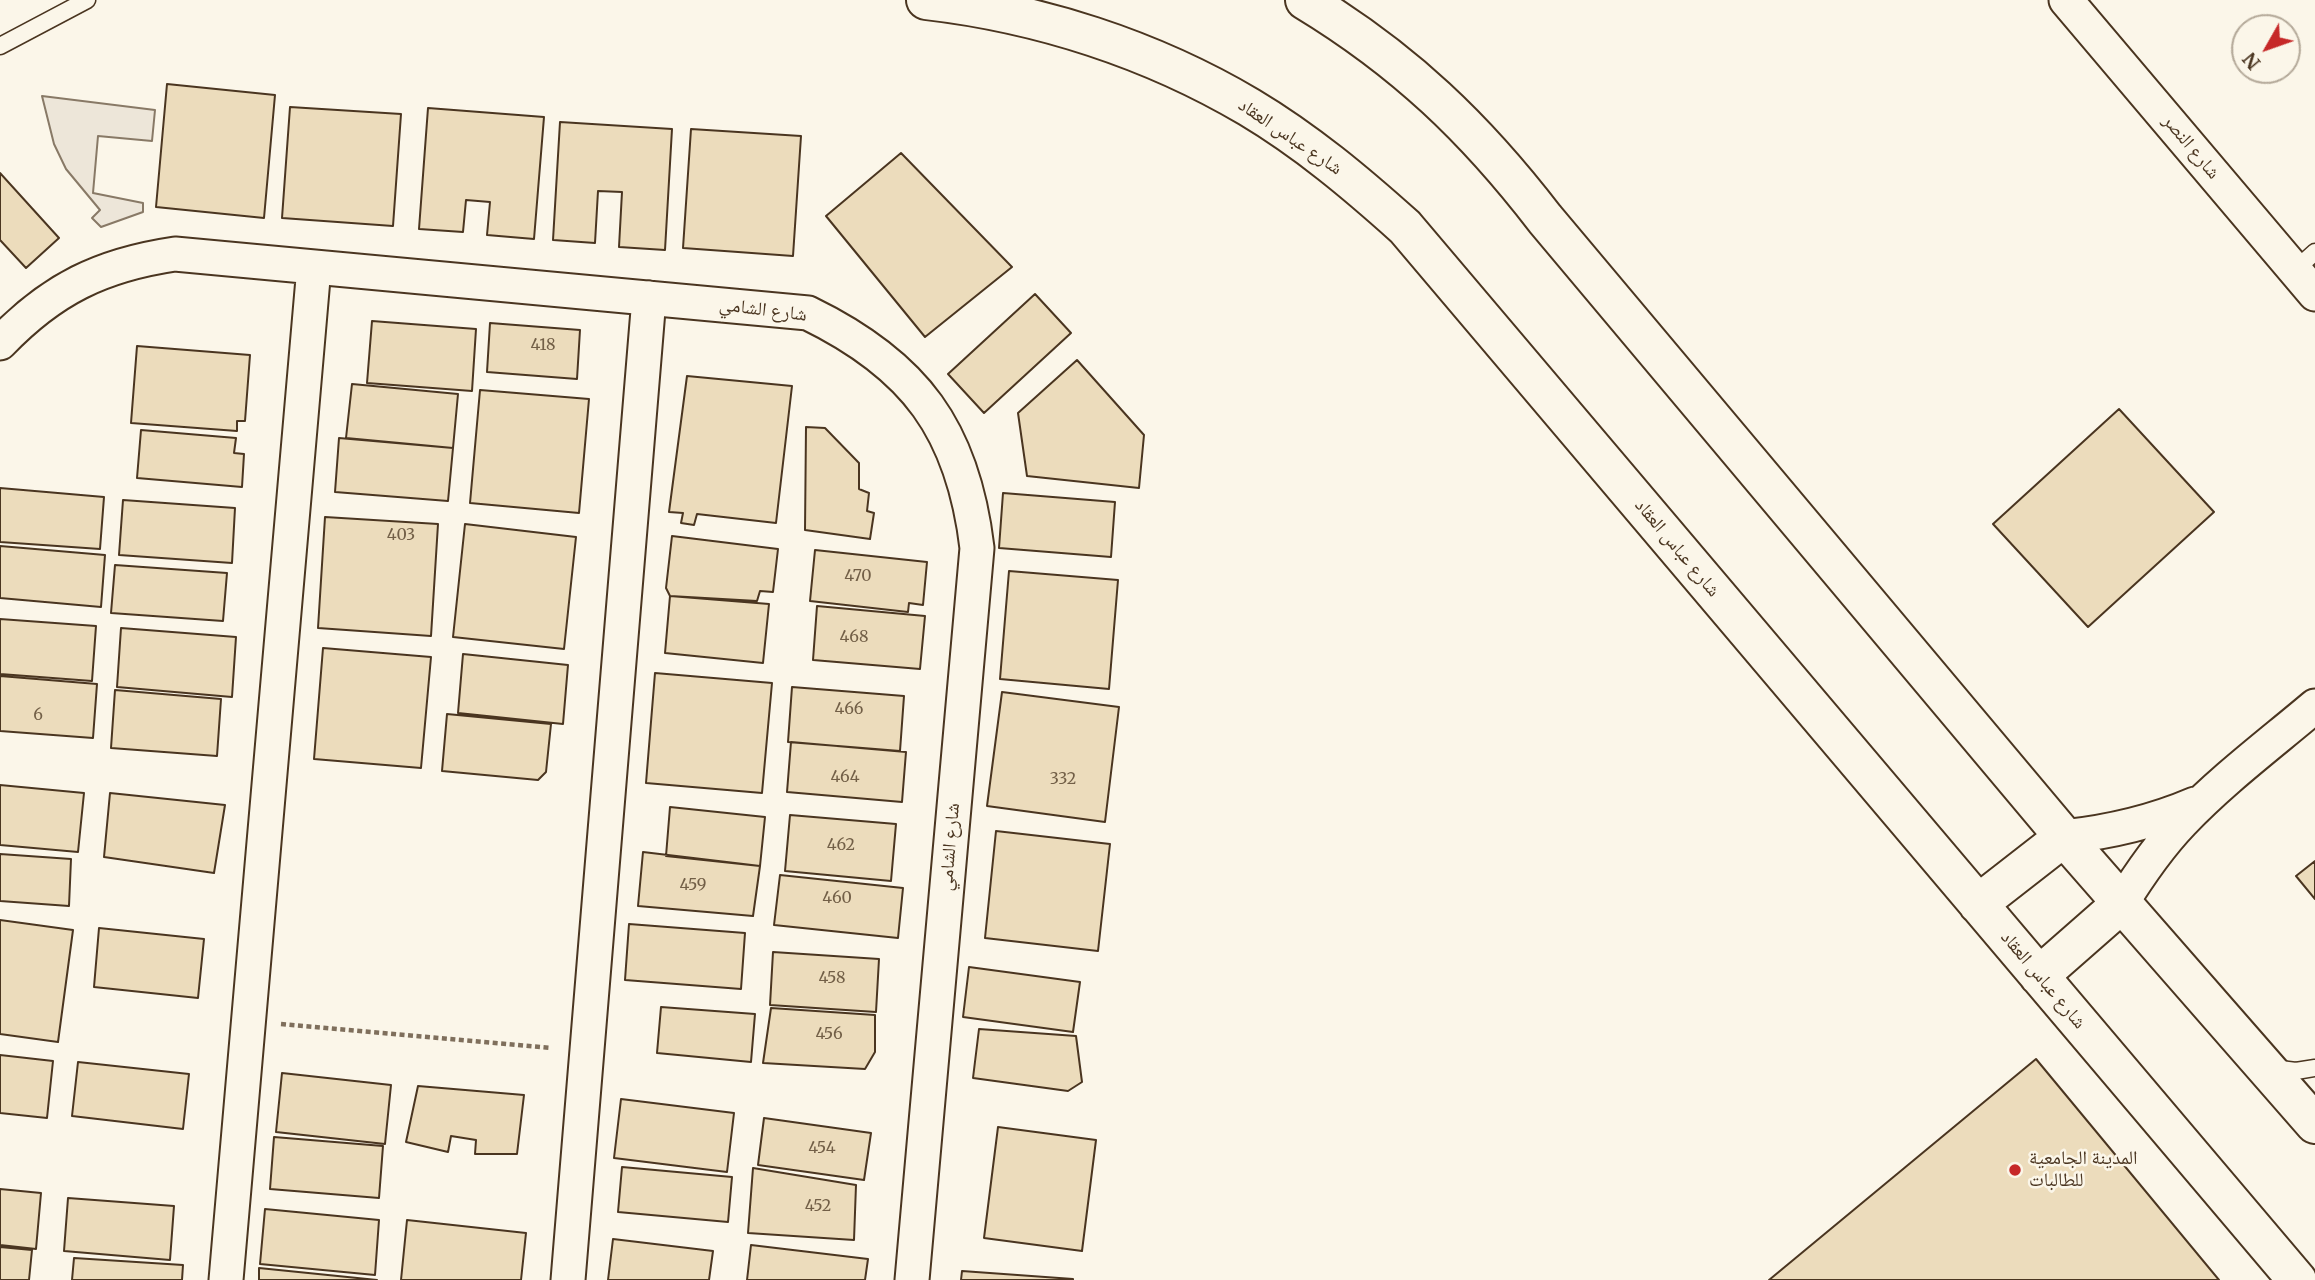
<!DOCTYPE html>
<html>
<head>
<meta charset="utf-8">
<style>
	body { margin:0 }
	#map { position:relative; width:2315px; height:1280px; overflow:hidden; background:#fbf6e9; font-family:Merriweather,serif }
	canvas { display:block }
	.north { position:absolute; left:2231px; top:14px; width:70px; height:70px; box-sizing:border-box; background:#fbf6e9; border:2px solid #b4a999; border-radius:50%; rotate:230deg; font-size:19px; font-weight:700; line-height:28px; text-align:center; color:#4a3520 }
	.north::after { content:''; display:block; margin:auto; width:24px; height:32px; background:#c62828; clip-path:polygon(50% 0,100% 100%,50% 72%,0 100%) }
</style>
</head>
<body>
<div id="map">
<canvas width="2315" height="1280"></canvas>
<div class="north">N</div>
</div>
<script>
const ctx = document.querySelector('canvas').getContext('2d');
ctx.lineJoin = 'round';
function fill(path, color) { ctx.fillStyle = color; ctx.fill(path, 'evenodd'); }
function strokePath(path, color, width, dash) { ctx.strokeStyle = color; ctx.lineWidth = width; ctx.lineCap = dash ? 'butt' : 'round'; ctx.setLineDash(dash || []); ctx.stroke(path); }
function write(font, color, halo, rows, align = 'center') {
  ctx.font = font + ' Merriweather,"Noto Naskh Arabic",serif'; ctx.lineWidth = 5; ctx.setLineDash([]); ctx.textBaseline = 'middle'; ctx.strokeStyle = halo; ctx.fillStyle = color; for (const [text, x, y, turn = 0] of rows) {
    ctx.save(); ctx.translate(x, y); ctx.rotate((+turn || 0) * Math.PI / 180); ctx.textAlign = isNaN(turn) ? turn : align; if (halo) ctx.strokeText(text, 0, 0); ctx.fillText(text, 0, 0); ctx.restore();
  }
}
const green = new Path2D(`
	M42,96L155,110L152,141L98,136L93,193L143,203V212L101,227L92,218L100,210L66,169L54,144Z`);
fill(green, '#ede6d9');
strokePath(green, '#887966', 2);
const building = new Path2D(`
	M167,84L275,95L264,218L156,207Z
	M290,107L401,114L393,226L282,218Z
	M428,108L544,117L534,239L487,235L490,202L466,200L463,232L419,229Z
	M560,122L672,129L665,250L619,247L622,192L598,191L595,243L553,240Z
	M691,129L801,136L793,256L683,248Z
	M901,153L1012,267L925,337L826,216Z
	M0,173L59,238L26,268L0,240Z
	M1035,294L1071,333L984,413L948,374Z
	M372,321L476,329L472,391L367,383Z
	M490,323L580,330L577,379L487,372Z
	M137,346L250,355L245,421H237V431L131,423Z
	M1077,360L1144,435L1139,488L1027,476L1018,413Z
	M687,376L792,386L776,523L697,514L694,525L681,523L683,513L669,512Z
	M352,384L458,394L453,448L346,438Z
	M480,390L589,399L579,513L470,503Z
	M2119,409L2214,512L2088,627L1993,524Z
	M806,427L825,428L859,463V489L869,493L867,511L874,513L870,539L805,530Z
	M141,430L236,438L234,453L244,454L242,487L137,478Z
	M339,438L453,448L448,501L335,492Z
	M0,488L104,497L100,549L0,542Z
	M1003,493L1115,502L1111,557L999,548Z
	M123,500L235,508L232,563L119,555Z
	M325,517L438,524L431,636L318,628Z
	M465,524L576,537L564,649L453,637Z
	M672,536L778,549L773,592L760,591L757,601L670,596L666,588Z
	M0,546L105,555L101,607L0,598Z
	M815,550L927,562L923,605L909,603L908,612L810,601Z
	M115,565L227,573L223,621L111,613Z
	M1009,571L1118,580L1109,689L1000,679Z
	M670,596L769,604L763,663L665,653Z
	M817,606L925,616L920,669L813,660Z
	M0,619L96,626L92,681L0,674Z
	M121,628L236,637L232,697L117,687Z
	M323,648L431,657L421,768L314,759Z
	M463,654L568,665L563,724L458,713Z
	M655,673L772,683L762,793L646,783Z
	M0,676L97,684L93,738L0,731Z
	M792,687L904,696L900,751L788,742Z
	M115,690L221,699L217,756L111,748Z
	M1002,692L1119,707L1105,822L987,806Z
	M447,714L551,724L546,772L538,780L442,771Z
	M791,742L906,752L902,802L787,792Z
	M0,785L84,793L78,852L0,845Z
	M110,793L225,805L214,873L104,857Z
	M670,807L765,817L760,866L666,856Z
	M790,815L896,824L891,881L785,871Z
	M996,831L1110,844L1098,951L985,938Z
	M643,852L760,866L753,916L638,906Z
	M0,854L71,859L69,906L0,901Z
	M2315,861V899L2296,876Z
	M780,875L903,888L898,938L774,925Z
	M0,920L73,930L58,1042L0,1034Z
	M629,924L745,933L741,989L625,980Z
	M99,928L204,939L198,998L94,987Z
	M773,952L879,959L876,1012L770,1005Z
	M969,967L1080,982L1073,1032L963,1017Z
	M661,1007L755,1014L751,1062L657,1053Z
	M771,1008L875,1015V1052L865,1069L763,1063Z
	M979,1029L1076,1036L1082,1082L1068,1091L973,1078Z
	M0,1055L53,1061L47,1118L0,1113Z
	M2036,1059L2219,1280H1769Z
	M78,1062L189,1074L183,1129L72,1116Z
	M282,1073L391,1085L385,1144L276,1132Z
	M418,1086L524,1095L517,1154H475L476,1140L451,1136L448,1152L406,1142Z
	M621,1099L734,1113L727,1172L614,1158Z
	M764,1118L871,1133L864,1180L758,1165Z
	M998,1127L1096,1140L1082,1251L984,1238Z
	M274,1137L383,1146L379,1198L270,1189Z
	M622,1167L732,1177L728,1222L618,1212Z
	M753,1168L856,1185L854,1240L748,1233Z
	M0,1189L41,1193L36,1249L0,1245Z
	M68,1198L174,1206L170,1260L64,1251Z
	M265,1209L379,1220L375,1275L260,1264Z
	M407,1220L526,1233L521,1280H401Z
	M613,1239L713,1251L709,1280H608Z
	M751,1245L868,1259L865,1280H747Z
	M0,1247L32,1250L29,1280H0Z
	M74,1258L183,1265L182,1280H72Z
	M259,1268L377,1280H259Z
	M962,1271L1073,1279V1280H961Z`);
fill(building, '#ecdcbc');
strokePath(building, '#4a3520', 2);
const lane = new Path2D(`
	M0,46L87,0
	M2295,270L2315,252
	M2272,1068L2296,1071L2315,1068`);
const street = new Path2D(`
	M2066,0L2315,294
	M0,343C52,289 101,265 175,254L808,313C915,365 963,430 977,548L912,1280
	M2064,837C2110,832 2153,822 2195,804
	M2121,904C2139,875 2158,847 2182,822C2222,780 2270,744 2315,706
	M226,1280L314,267
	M568,1280L649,298`);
const secondary = new Path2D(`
	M926,0C1039,13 1151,49 1249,107C1306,141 1356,183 1405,227L2297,1280
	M1305,0C1404,60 1475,128 1545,219L2064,837L2315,1124
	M1978,904L2064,837
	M2039,976L2121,904`);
strokePath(lane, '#4a3520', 19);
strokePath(street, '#4a3520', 37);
strokePath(secondary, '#4a3520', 42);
strokePath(new Path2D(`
	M281,1024L551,1048`), '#7f6f5c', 4.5, [5, 3.5]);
strokePath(lane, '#fbf6e9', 16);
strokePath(street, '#fbf6e9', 33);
strokePath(secondary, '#fbf6e9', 38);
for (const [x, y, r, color] of [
	[2015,1170,7,"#c62828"]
]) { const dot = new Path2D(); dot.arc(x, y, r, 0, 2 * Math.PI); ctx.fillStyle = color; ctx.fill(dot); strokePath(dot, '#fbf6e9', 2.5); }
write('16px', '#725f47', null, [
	["418",543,345],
	["403",401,535],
	["470",858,576],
	["468",854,637],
	["466",849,709],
	["6",38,715],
	["464",845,777],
	["332",1063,779],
	["462",841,845],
	["459",693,885],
	["460",837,898],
	["458",832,978],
	["456",829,1034],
	["454",822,1148],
	["452",818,1206]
]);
write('19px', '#4a3520', '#fbf6e9', [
	["شارع عباس العقاد",1290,137,34],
	["شارع النصر",2191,147,50],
	["شارع الشامي",763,310,7],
	["شارع عباس العقاد",1677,548,50],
	["شارع الشامي",950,847,-85],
	["شارع عباس العقاد",2043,980,50]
]);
write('19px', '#4a3520', '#fbf6e9', [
	["المدينة الجامعية",2029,1159],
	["للطالبات",2029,1181]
], 'left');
</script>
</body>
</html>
